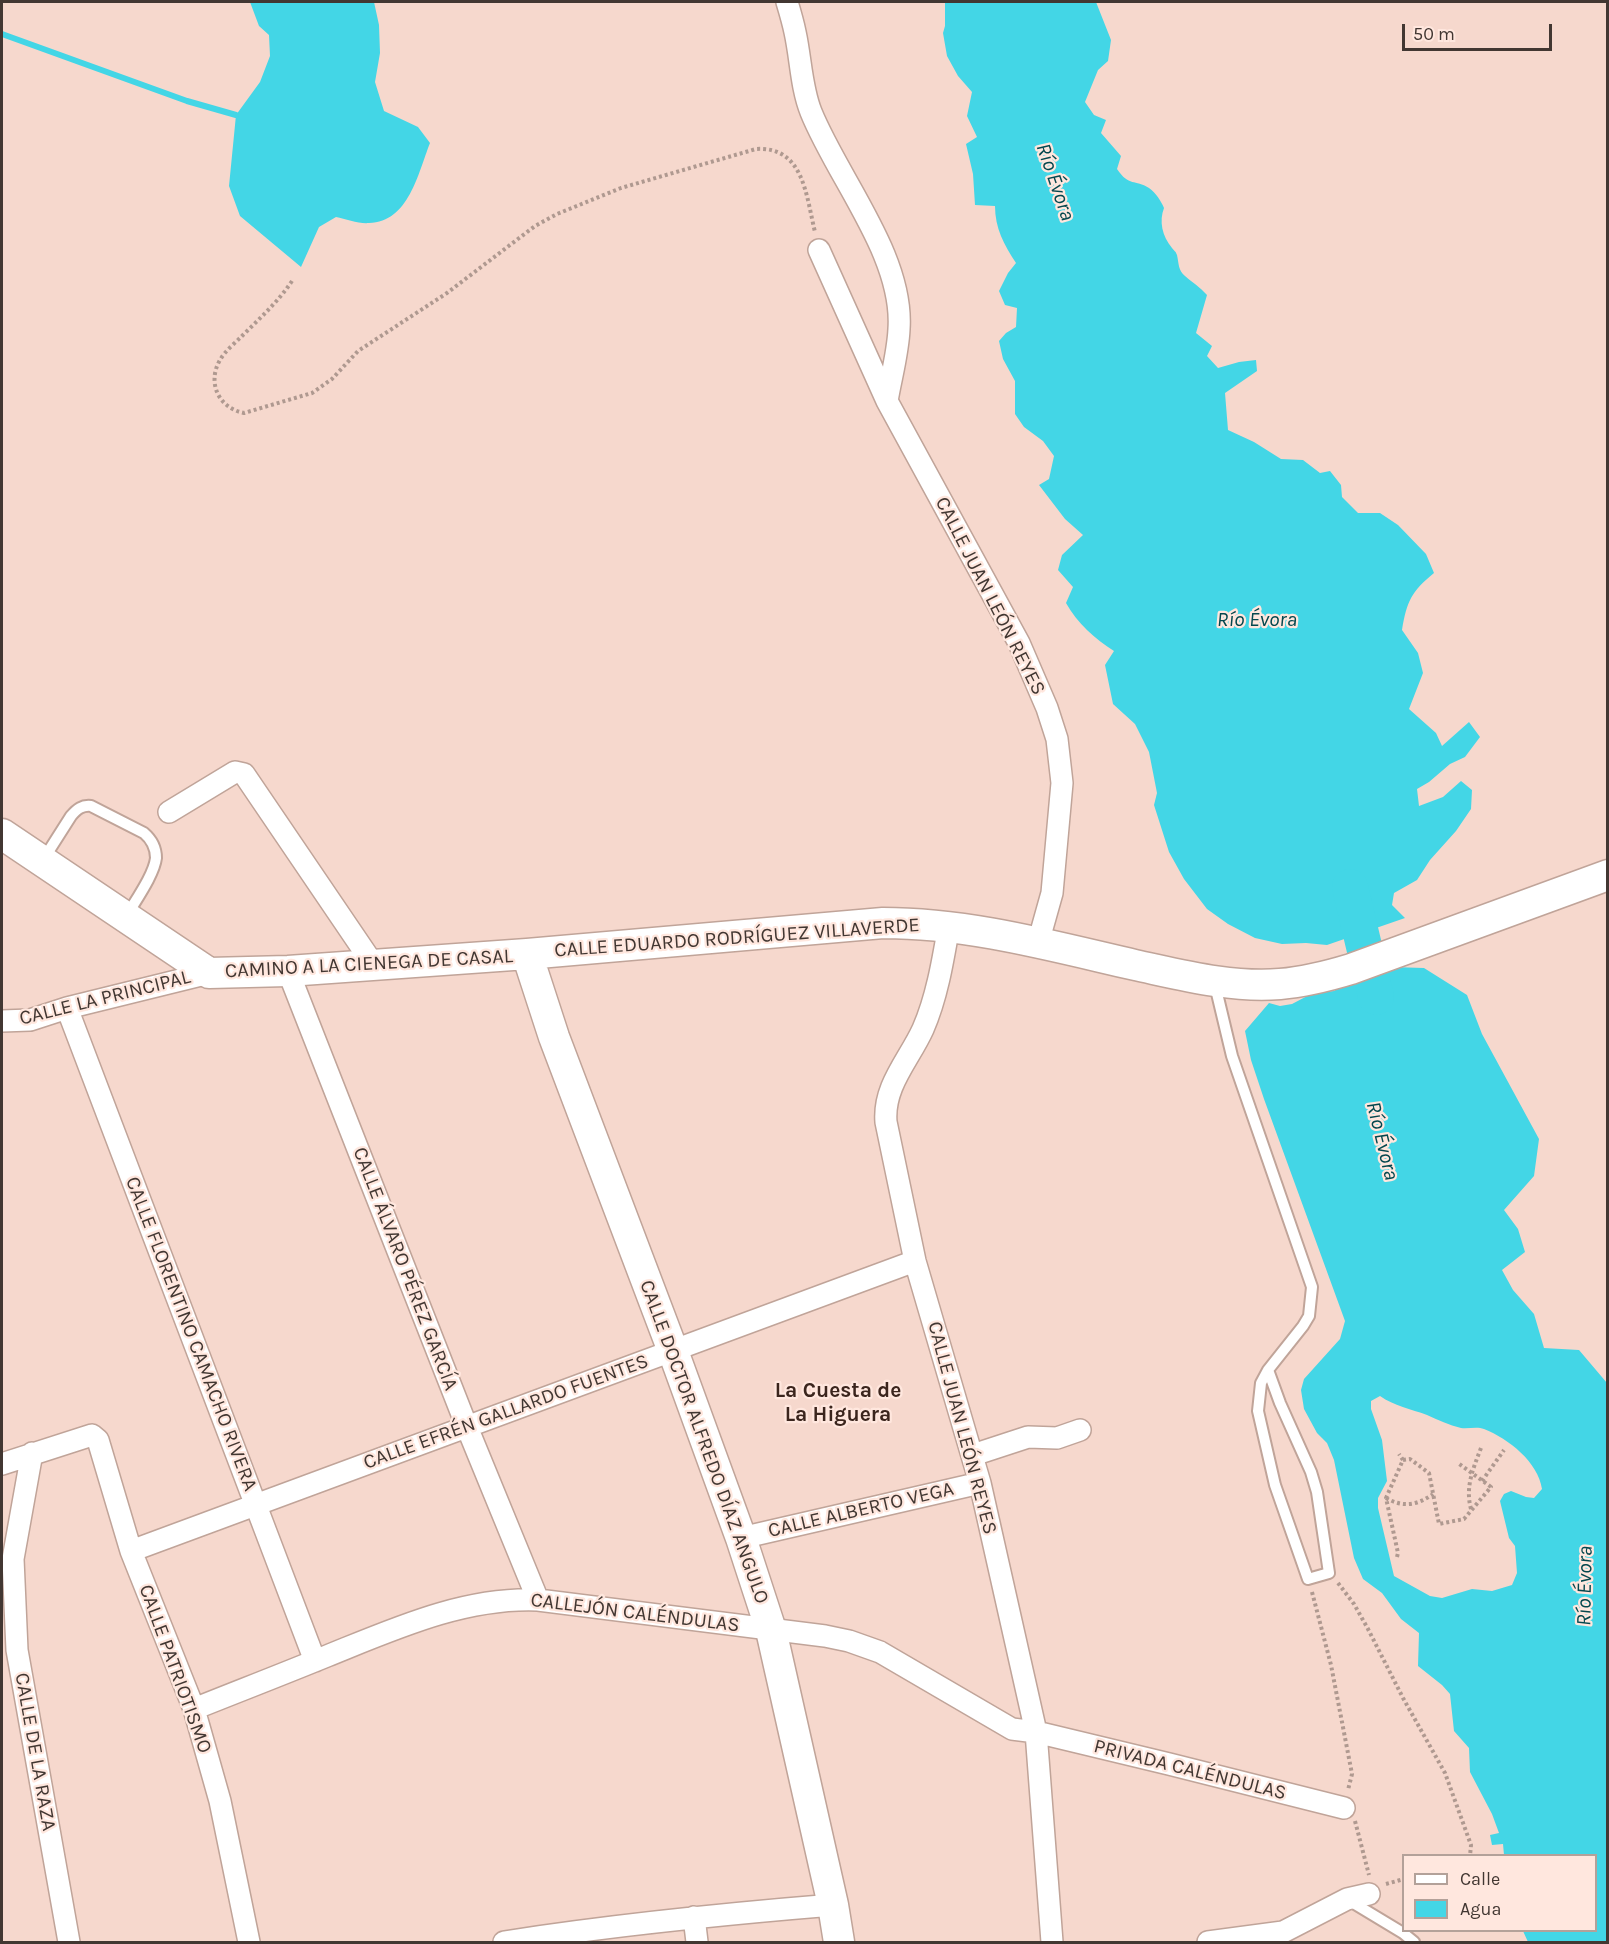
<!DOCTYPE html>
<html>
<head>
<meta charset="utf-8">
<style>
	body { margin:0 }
	#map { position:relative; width:1609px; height:1944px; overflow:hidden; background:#f6d8cd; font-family:Karla,sans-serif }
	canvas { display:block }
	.frame { position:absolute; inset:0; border:3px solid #423732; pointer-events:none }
	.legend { position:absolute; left:1402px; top:1854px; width:195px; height:78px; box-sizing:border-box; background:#ffe7de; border:2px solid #b3a199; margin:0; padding:8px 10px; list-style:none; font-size:18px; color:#423732 }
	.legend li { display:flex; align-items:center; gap:12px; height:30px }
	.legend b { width:30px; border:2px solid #b3a199 }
	.scale { position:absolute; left:1402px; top:24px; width:150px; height:27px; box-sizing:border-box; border:3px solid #423732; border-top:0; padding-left:8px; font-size:18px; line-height:21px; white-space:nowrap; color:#423732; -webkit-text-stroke:4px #ffe7de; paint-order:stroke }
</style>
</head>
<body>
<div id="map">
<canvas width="1609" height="1944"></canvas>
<div class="frame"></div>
<ul class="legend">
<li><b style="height:8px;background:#fff"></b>Calle</li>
<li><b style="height:16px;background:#43d6e6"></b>Agua</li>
</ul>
<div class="scale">50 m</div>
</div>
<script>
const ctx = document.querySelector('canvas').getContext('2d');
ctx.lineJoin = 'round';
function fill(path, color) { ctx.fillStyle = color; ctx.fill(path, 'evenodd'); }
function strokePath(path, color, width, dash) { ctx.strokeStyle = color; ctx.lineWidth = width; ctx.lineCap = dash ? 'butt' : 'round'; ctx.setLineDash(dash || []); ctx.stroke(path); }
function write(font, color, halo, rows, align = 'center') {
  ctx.font = font + ' Karla,sans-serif'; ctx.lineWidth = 4.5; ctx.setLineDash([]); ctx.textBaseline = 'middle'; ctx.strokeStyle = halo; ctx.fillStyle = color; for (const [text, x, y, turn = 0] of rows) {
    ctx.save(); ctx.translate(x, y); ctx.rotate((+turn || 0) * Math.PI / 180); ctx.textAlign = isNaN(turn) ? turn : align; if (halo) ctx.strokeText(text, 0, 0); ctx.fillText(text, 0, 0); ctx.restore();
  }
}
fill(new Path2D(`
	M250,2H374L379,25L380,53L375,82L384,111L418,127L430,143C418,173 409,222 369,223C359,224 346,219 336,217L319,227L301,267L240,216L229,186L236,115L260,82L270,56L269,35L259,26Z
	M945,2H1096L1111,40L1108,61L1098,70L1085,102L1094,115L1106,120L1101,133L1121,156L1117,169C1129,187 1135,179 1149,188C1156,193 1161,201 1164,208C1159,221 1162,236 1172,248C1175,252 1175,250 1177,255C1179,264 1178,270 1185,276C1193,283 1199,286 1207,295L1196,333L1212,346L1207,356L1218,368L1239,362L1256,360L1257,371L1225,393L1228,430L1254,442L1281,459L1303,460L1320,473L1330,471L1341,485L1342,497L1358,513H1380L1398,525L1426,554L1434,573C1411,592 1407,601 1402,630L1418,653L1423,673L1409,709L1436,733L1442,746L1469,722L1480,737L1465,757L1450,764L1429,782L1417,789L1419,806L1443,797L1461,781L1472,790L1471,809L1456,831L1430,860L1417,880L1394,893L1392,905L1405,918L1327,945L1306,943L1282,944L1255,938L1228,924L1207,909L1184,879L1169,852L1154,805L1157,793L1149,752L1135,724L1113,704L1105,665L1114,651C1095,639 1077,623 1066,603L1073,587L1058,570L1062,555L1083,535L1065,519L1039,485L1049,479L1054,456L1043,441L1024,427L1015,414V381L1003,359L999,341L1006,333L1016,327L1017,308L1005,305L999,291L1008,273L1016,263C1004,245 995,228 995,206L975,205L973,174L966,144L977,137L967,116L972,92L958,76L947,56L943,33L945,26Z
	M1392,967L1424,968L1467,995L1482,1034L1539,1139L1534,1176L1504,1210L1518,1229L1525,1252L1502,1270L1513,1290L1534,1314L1544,1348L1579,1350L1607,1383V1942H1528L1523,1931L1596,1930V1856L1504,1855L1503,1844L1492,1845L1490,1835L1499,1833L1492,1814L1470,1772L1469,1748L1454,1731L1450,1694L1442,1685L1418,1666L1419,1633L1401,1619L1382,1593L1363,1579L1354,1558L1334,1460L1327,1443L1317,1433L1304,1409L1301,1390L1304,1379L1340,1339L1345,1321L1264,1099L1251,1060L1245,1031L1269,1003L1280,1006L1292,1004L1313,993L1334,991L1346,981ZM1380,1396C1394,1406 1411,1409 1427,1415C1438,1420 1449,1425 1461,1428C1469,1429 1477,1426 1484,1429C1509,1439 1538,1462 1542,1489L1534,1498L1526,1497L1511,1491L1504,1494L1500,1501L1509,1538L1515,1546L1517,1573L1512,1585L1492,1591L1472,1589L1442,1598L1430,1596L1394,1576L1378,1508V1498L1387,1481L1382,1440L1371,1409V1401Z`), '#43d6e6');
strokePath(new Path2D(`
	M2,34L187,101L236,115`), '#43d6e6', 6);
strokePath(new Path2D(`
	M1350,887L1376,997`), '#43d6e6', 36);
const lane = new Path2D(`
	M43,860L71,816C77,809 82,805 91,806L144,833C151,839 156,848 156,858C154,875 135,901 126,917
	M1215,985L1232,1056L1312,1287L1309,1316L1303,1326L1268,1370L1261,1383L1258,1411L1275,1485L1308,1579L1329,1573L1317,1492L1311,1472L1280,1403L1268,1370
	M1350,1901L1403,1933L1414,1942`);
const street = new Path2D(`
	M787,2C790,12 793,22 795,32C801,59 801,87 811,112C838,179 904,256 899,329C898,353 891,377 887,401
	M819,250L887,401L1019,643L1047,708L1057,739L1062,783L1052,893L1038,943
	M169,812L235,772L244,774L373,964
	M949,925C943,960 937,997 923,1029C909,1060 883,1086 886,1122L915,1261L980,1483L1036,1732L1052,1942
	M288,971L467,1427L538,1600
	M67,1008L315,1661
	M2,1021L30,1020L67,1008L209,973
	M32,1453L13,1559L17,1650L69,1942
	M973,1455L1028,1437L1057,1438L1080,1430
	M2,1464L92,1435L98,1440L131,1551L194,1709L220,1801L249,1942
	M741,1538L980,1483
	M131,1551L915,1261
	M194,1709C239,1691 283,1674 327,1656C394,1629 464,1597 538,1600L825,1636L849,1641L880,1652L1012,1729L1036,1732L1169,1764L1344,1808
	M694,1917L697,1942
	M504,1942C613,1925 723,1914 833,1905
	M1208,1942L1283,1932L1347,1899L1369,1894`);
const secondary = new Path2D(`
	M2,834L209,973L288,971L527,954L883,923C969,923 1052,946 1135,965C1182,975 1231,988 1280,984C1304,982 1328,976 1351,969L1608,875
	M527,954L554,1037L673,1351L741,1538L771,1630L833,1905L839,1942`);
strokePath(lane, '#c0a499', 14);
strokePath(street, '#c0a499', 24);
strokePath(secondary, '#c0a499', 33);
strokePath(new Path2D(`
	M292,281C278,302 260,318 242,336C235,343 225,351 220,360C207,382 218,408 244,413L312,393L332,379L358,351L447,293L535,226L557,214L621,188L756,149C804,146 806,196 815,232
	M1403,1460L1410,1459L1429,1473L1439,1524L1464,1519L1491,1487L1458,1463
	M1482,1481L1504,1450
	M1386,1498C1403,1508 1418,1505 1433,1494
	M1471,1509C1465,1487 1473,1469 1481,1448
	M1397,1557L1398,1553L1386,1498L1403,1460L1399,1454
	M1338,1583L1354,1604L1368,1629L1403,1698L1445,1773L1471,1845L1470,1856
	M1312,1592L1331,1665L1352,1774L1348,1790
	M1355,1821L1369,1875
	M1386,1884L1404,1879`), '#af9990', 4, [3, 3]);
strokePath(lane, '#fff', 10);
strokePath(street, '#fff', 21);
strokePath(secondary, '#fff', 30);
write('20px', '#423732', '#ffe7de', [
	["CALLE JUAN LEÓN REYES",990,596,63],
	["CALLE EDUARDO RODRÍGUEZ VILLAVERDE",737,938,-4],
	["CAMINO A LA CIENEGA DE CASAL",369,964,-3],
	["CALLE LA PRINCIPAL",105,998,-14],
	["CALLE ÁLVARO PÉREZ GARCÍA",405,1269,69],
	["CALLE FLORENTINO CAMACHO RIVERA",191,1334,69],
	["CALLE EFRÉN GALLARDO FUENTES",506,1412,-20],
	["CALLE JUAN LEÓN REYES",962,1428,75],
	["CALLE DOCTOR ALFREDO DÍAZ ANGULO",704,1442,70],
	["CALLE ALBERTO VEGA",861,1510,-13],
	["CALLEJÓN CALÉNDULAS",635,1613,7],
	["CALLE PATRIOTISMO",175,1669,70],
	["CALLE DE LA RAZA",35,1752,80],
	["PRIVADA CALÉNDULAS",1190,1770,14]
]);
write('italic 21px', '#04474e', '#ffe7de', [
	["Río Évora",1055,182,71],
	["Río Évora",1257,620],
	["Río Évora",1382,1141,76],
	["Río Évora",1585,1586,-89]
]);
write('bold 21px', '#3b251d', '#ffe7de', [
	["La Cuesta de",838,1391],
	["La Higuera",838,1415]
]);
</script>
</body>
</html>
